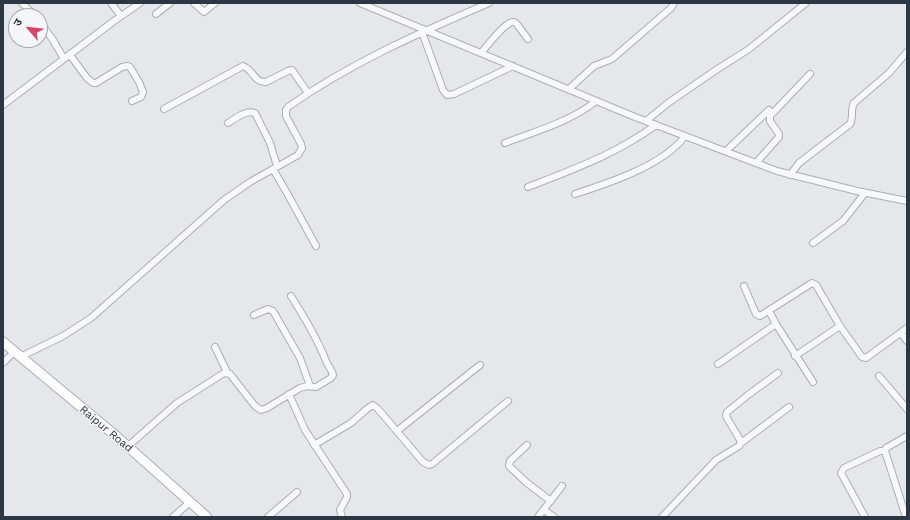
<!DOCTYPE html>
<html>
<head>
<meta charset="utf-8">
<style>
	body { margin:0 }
	#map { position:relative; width:910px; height:520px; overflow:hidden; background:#e4e8ec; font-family:"Work Sans","Noto Sans Devanagari",sans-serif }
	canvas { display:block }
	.frame { position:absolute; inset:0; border:4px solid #2b3745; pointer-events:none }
	.north { position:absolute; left:8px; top:8px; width:40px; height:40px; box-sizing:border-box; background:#f4f6f9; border:1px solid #a4aab1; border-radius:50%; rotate:298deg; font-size:11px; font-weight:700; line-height:16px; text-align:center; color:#2b3745 }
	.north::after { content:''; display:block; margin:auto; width:14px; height:18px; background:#d34768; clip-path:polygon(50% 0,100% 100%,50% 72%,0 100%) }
</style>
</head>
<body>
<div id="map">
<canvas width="910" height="520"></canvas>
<div class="frame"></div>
<div class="north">उ</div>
</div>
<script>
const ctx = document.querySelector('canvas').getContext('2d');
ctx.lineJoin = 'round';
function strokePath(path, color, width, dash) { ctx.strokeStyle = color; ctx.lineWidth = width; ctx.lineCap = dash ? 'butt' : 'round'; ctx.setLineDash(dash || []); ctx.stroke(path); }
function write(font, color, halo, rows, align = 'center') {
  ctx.font = font + ' "Work Sans",sans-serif'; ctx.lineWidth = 3; ctx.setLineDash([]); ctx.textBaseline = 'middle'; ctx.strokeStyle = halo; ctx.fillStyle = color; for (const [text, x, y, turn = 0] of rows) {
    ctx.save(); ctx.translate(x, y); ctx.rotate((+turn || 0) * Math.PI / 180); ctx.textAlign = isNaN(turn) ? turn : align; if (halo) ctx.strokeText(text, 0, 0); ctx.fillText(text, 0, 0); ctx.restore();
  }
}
const street = new Path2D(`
	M22,3L35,16
	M111,3L121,16
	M194,3L204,12L215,3
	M360,3L635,117L777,171L857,191L907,201
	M156,14L170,3
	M40,22L53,40L64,59
	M422,32L443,90L447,95L454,94L513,66
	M481,53C488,45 501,27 510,23C514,21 514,22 516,23L528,39
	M70,55L87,78L93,83H96L122,67L128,66L130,67L139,82L143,92L141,97L132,101
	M569,89L594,66L612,59L671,8L674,3
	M3,105L114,21L140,3
	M164,109L243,66C253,69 254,83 266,82L288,71L292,70L308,93
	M646,121L668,103L716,70L749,49L806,3
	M228,123C236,118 246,110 255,113L270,143L277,166
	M505,143C536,131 570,122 596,101
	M726,151L769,110
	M756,163L779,137V134L770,121V116L810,74
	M273,169L287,193L316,246
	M790,175L799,163L850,124C854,117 850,110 854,103L889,73L907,52
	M528,187C574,169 616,154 656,125
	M575,194C609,183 664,165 685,136
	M813,243L843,221L865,193
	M744,286L756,314L760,316L812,283L816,285L840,326L862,357L866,358L907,328
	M769,311L776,324L813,382
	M254,315L268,309L273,311L300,358L310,386
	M901,333L907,341
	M215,347L227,372
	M795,356L840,326
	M20,357L63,336L91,318L224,200L250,182L298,155L302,148L301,144L286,116V110L288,107C350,63 419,33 489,3
	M3,363L14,352
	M718,364L776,324
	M879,376L907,409
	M289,394L305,430L347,494V497L340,510L342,517
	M397,431L480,365
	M741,443L789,407
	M314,445L351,423L368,408L373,405L378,409L423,462L429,465L432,464L508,401
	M527,445L510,461L509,466L527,483L551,501
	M127,447L177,403L224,373L230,374L255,406L261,410L267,408L300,388L307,386L316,387L331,378L333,375C332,370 328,366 326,361C317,338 304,317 291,296
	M544,510L554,517
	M173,517L190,502
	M268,517L297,492
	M538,517L562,486
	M662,517L716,460L739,446L741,443L739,438L727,418L726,415L727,412L748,395L778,373
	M865,517L841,473L844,468L880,451H885
	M906,517L885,451L886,448L907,436`);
const secondary = new Path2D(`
	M3,342L116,436L207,517`);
strokePath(street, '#a9afb7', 8);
strokePath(secondary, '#a9afb7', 11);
strokePath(street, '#f7f8fa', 6);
strokePath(secondary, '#fff', 9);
write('11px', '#2b3745', '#f4f6f9', [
	["Raipur Road",106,429,40]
]);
</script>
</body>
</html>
